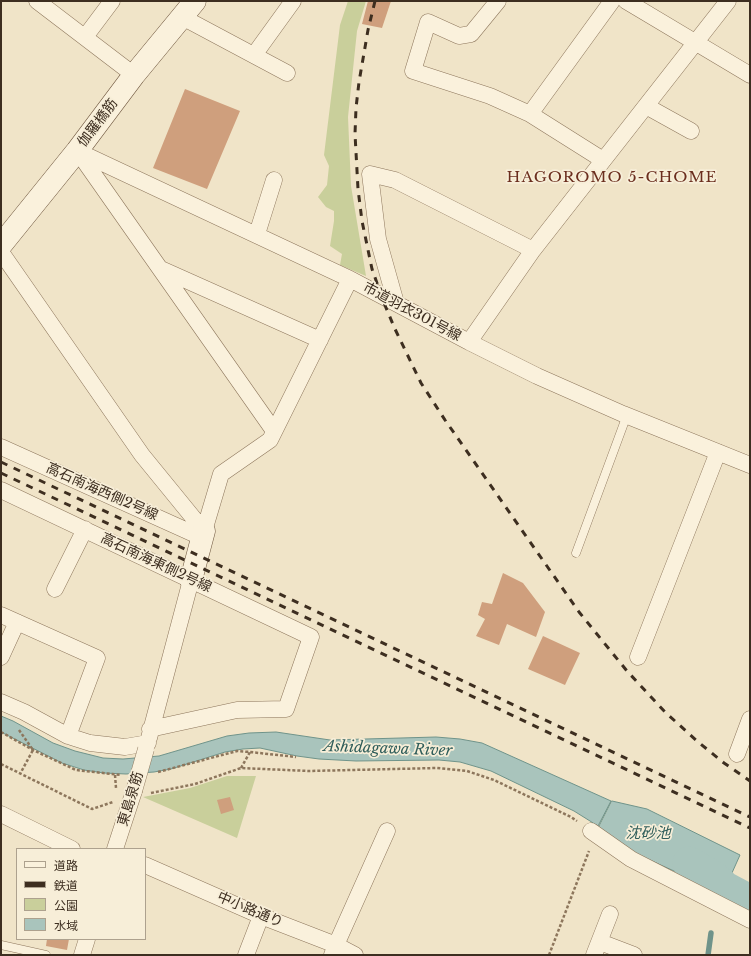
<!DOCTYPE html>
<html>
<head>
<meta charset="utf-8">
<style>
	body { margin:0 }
	#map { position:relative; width:751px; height:956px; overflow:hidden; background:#f0e4c8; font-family:"Libre Baskerville","Noto Sans JP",serif }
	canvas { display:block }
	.frame { position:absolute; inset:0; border:2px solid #3d2e20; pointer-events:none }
	.legend { position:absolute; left:16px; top:848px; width:130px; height:92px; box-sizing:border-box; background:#f7eed8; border:1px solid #ada18e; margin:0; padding:5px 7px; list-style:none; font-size:12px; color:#3d2e20 }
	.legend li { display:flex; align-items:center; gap:8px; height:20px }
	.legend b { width:20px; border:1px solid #ada18e }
</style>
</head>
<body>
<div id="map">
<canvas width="751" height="956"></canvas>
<div class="frame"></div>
<ul class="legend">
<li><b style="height:5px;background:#faf1dc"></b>道路</li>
<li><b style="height:5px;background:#3d2e20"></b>鉄道</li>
<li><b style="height:11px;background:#c9cf9b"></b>公園</li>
<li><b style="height:11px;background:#a9c4bc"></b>水域</li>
</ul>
</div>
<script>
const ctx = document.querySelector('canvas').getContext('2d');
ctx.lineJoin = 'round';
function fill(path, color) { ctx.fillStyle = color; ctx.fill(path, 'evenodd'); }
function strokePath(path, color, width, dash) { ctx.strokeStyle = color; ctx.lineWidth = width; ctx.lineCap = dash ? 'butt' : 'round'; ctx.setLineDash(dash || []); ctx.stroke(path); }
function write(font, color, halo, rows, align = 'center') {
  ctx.font = font + ' "Libre Baskerville","Noto Sans JP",serif'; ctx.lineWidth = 3.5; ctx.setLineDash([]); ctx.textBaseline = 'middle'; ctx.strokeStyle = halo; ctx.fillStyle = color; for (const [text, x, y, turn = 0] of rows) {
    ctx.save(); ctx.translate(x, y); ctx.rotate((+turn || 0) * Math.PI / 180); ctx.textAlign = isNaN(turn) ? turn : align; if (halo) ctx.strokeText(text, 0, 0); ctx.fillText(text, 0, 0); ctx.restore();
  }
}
fill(new Path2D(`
	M348,1H366L357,31L348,117L351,186L366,276L340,265L342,254L330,246L334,221V211L326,207L318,197L327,185L329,166L324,155L340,25Z
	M227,776H256L237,838L143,797L190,788Z`), '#c9cf9b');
const water = new Path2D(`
	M1,716L13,721L53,743L75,751L103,758L123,759L159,756L227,736L249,733L276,732L330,740L436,737L460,739L482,743L611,801L598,826L574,811L491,771L460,762L439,760L356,761L319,759L297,756L260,748L243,749L225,752L171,769L154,772L126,774L104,773L84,770L62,763L1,732Z
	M612,801L647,809L740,855L723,893L634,853L599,827Z`);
fill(water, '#a9c4bc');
strokePath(water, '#6f938a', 1);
strokePath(new Path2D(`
	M708,955L711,933`), '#6f938a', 5.5);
strokePath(new Path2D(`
	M689,863L713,877L725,888L750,901`), '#a9c4bc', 33);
fill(new Path2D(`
	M368,1H391L382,28L362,24Z
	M185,89L240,111L207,189L153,168Z
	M503,573L523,583L545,612L536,637L507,624L499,645L476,636L485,619L478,615L482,602L492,604Z
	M543,636L580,653L565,685L528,669Z
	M230,797L234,810L221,814L217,800Z
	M47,939H69L67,950L46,946Z`), '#cf9f7d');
const lane = new Path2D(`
	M576,553L627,415
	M1,945L46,955`);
const street = new Path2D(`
	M37,1L134,75
	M498,1L471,34L459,36L428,22L413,71L490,96L530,114L603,160
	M626,1L750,75
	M182,17L287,73
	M85,37L112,1
	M254,55L293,1
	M646,106L691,131
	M530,114L612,1
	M77,151L350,279L469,342L537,376L623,414L750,465
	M78,152L274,431
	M257,234L274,180
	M1,252L142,455L204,531
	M161,269L320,340
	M396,303L378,239L370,174L395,180L533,250
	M469,342L533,250L728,1
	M1,447L203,538
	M1,490L311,637L286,709L237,710L150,729
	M204,531L221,474L270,440L350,279
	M55,589L85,529
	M1,615L97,658L68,736L90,743L125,747L148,743
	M1,657L17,622
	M638,657L718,452
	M1,702L24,712L68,736
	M149,738L191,580
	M737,754L750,719
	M1,814L72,849
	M591,831L631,859L750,920
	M115,849L134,791
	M145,865L261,916L336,945L355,955
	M600,942L634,955
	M82,955L87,939
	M246,955L261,916
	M332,955L336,945L387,831
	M594,955L610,914`);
const secondary = new Path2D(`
	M1,245L77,151L134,75L195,1
	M191,580L204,531`);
strokePath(lane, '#8d765c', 9);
strokePath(street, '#8d765c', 17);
strokePath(secondary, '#6f573f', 23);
strokePath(new Path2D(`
	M19,730L33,750L20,774
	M1,732L33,750L76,770L121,775
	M1,764L92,809L113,802
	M241,768L250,752
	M158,772L237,751L250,752L296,757
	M115,775L116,788
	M151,793L195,784L241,768L309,771L437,768L467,771L494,780L571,817L577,821
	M549,955L589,851`), '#8d765c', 2.5, [3, 2]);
strokePath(lane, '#faf1dc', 8);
strokePath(street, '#faf1dc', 16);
strokePath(secondary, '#faf1dc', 22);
strokePath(new Path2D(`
	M375,1L368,30L359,82L356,108L355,134L358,189L362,221L372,269L384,303L395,329L421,383L445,420L579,612L627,671L665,712L697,741L724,763L750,781
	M1,462L750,817
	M1,473L750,828`), '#3d2e20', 3, [7, 7]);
const streetBridge = new Path2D(`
	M134,791L146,749`);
strokePath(streetBridge, '#8d765c', 17, []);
strokePath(streetBridge, '#faf1dc', 16);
write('14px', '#3d2e20', '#f7eed8', [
	["伽羅橋筋",98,123,-53],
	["市道羽衣301号線",412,312,28],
	["高石南海西側2号線",102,492,24],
	["高石南海東側2号線",156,563,25],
	["東島泉筋",131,799,-73],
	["中小路通り",250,910,23]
]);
ctx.letterSpacing = '1px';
write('15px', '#6b2e1e', '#f7eed8', [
	["HAGOROMO 5-CHOME",612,178]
]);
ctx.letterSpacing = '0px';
write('italic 15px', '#2f5d5a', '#f7eed8', [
	["Ashidagawa River",388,749,2],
	["沈砂池",648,834]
]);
</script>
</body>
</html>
